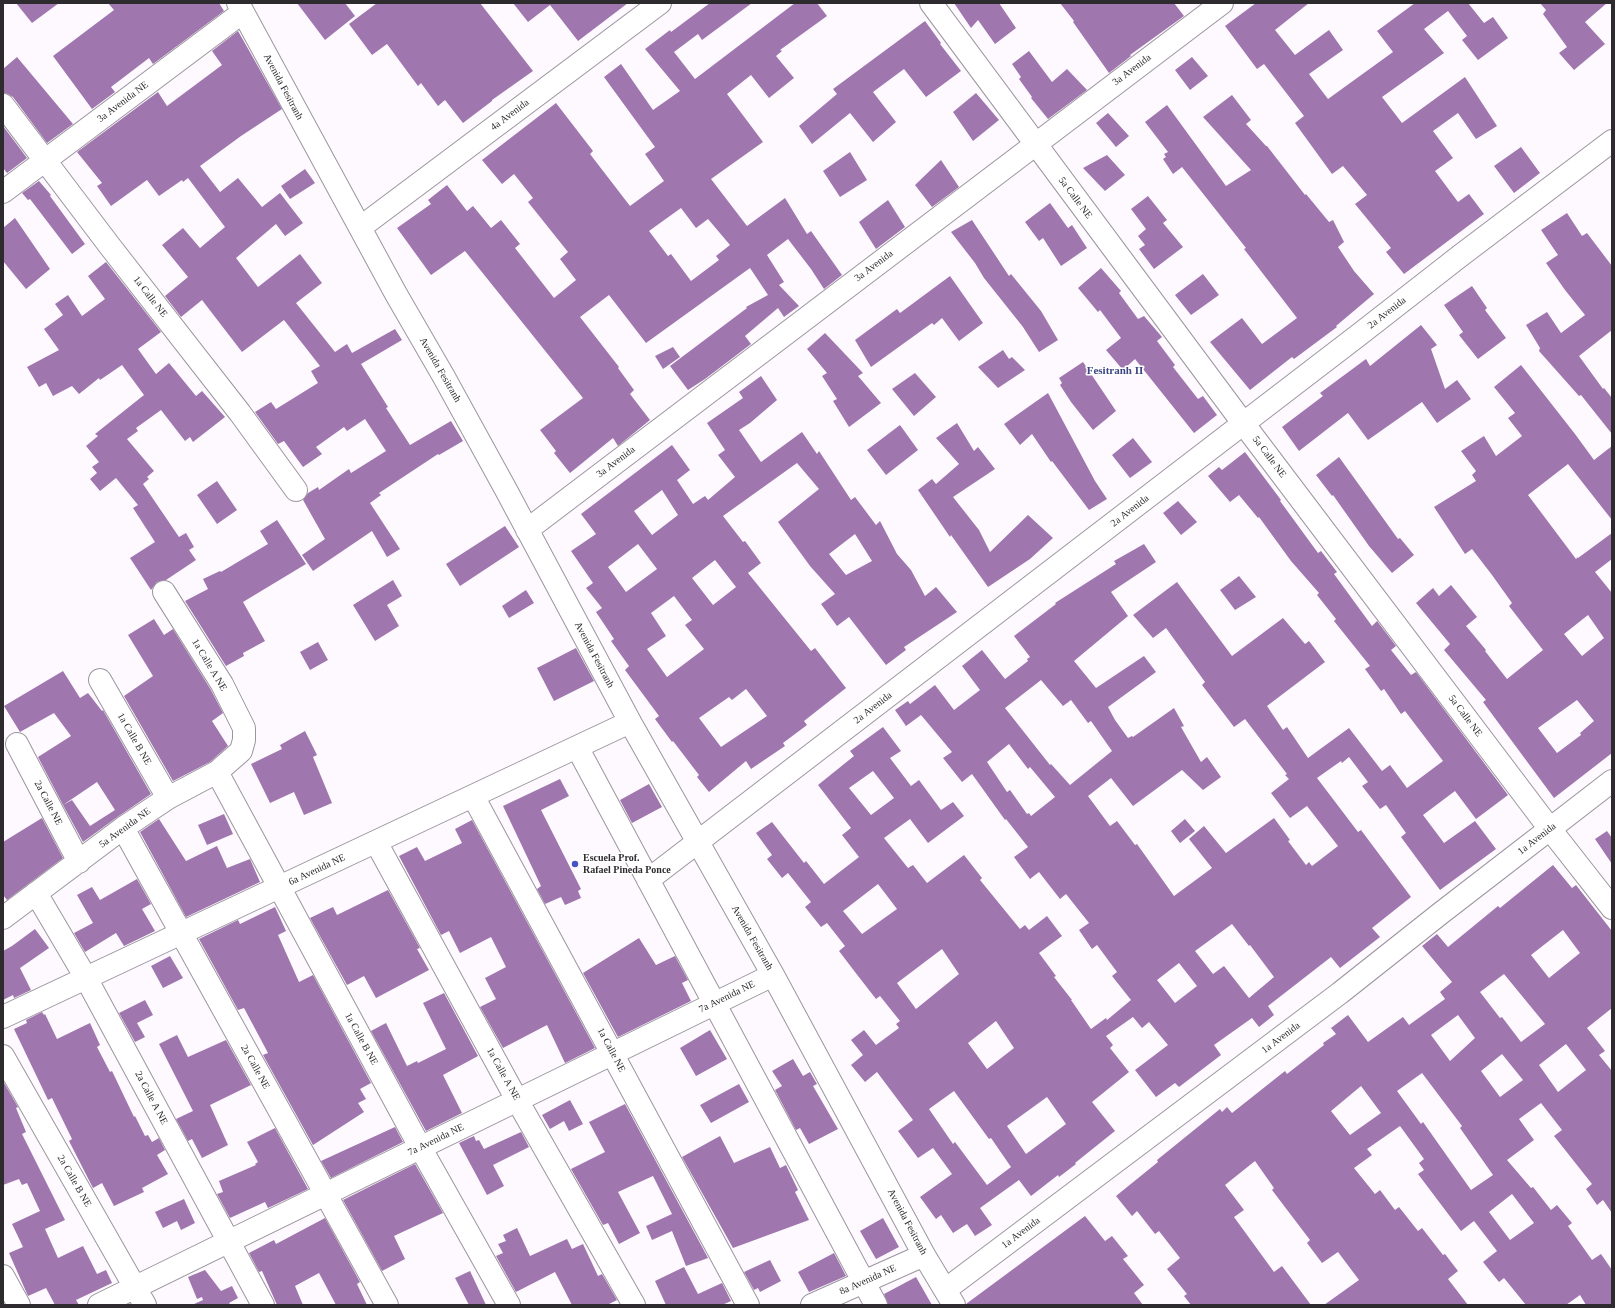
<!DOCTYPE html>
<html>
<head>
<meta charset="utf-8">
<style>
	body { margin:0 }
	#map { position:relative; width:1615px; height:1308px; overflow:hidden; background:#fdf9ff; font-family:"Times New Roman",serif }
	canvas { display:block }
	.frame { position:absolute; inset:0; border:4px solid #2e2b2f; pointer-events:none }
</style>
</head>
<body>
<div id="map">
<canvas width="1615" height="1308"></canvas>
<div class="frame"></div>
</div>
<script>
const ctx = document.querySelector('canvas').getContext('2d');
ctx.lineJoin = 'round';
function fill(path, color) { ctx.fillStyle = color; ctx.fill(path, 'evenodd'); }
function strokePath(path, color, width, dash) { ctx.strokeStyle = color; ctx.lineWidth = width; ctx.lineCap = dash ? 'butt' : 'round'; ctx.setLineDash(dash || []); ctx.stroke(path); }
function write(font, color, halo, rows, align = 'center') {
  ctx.font = font + ' "Times New Roman",serif'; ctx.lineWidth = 3; ctx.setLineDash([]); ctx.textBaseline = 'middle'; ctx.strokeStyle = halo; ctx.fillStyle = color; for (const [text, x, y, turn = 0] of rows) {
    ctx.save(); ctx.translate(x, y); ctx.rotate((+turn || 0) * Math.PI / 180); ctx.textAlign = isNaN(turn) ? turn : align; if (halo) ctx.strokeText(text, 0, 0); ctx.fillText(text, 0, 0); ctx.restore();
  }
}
fill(new Path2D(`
	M16,3H59L32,23Z
	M108,3H219L224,11L153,64L149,58L111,87L115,92L92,109L53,56L114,10Z
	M297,3H345L355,16L325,40Z
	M377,3H480L533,71L492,100V101L463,123L445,100L438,106L421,83L418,86L387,44L372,55L349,24Z
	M513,3H628L578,41L550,5L528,22Z
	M710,3H752L702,40L698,34L674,52L695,79L795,3H817L827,16L780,50L782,51L776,56L794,78L769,98L751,75L727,94L763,142L711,179L747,226L785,198L807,234L811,231L842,275L824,289L811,269L788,239L767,255L784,282L779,285L799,306L784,317L778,308L745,336L751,344L705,379L688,390L670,366L747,308L746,307L768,295L750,268L646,343L609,295L580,317L619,367L618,368L634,390L630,394L650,420L618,446L613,438L570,473L554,453L556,451L540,430L583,398L465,251L431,275L397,228L431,204L428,200L447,185L467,211L473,206L491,228L501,220L520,244L515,248L554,298L576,280L560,259L568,252L528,202L533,198L514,174L502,184L482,160L556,103L593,151L590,154L630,206L664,181L645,154L655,147L604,77L621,64L653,110L680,91L645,49L670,30L671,32ZM681,208L696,228L708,219L730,245L716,256L719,260L691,281L671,254L668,256L649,231Z
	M954,3H999L1016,28L995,44L978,20L971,28Z
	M1060,3H1174L1184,16L1130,55L1131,56L1109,73L1073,22L1074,21Z
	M1256,3H1309L1275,30L1295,55L1329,30L1343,50L1309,74L1328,99L1393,52L1377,31L1415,3H1468L1484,23L1493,17L1508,38L1478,60L1462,40L1467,36L1448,11L1424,29L1444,53L1382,97L1402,123L1465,77L1497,126L1476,139L1458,113L1433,131L1453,158L1435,171L1458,202L1469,194L1484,214L1404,274L1386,252L1391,248L1355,204L1367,195L1343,166L1332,174L1295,123L1304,116L1264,64L1257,69L1225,26Z
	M1540,3H1607L1585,22L1605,44L1574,70L1559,53L1567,47L1543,14L1546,10Z
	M925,21L941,43L940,44L961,71L926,97L904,69L873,92L896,122L873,142L850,113L812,144L799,126L837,94L833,89Z
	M238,31L282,109L241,136L200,166L220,192L238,178L262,207L280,193L303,223L285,236L276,224L236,258L258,287L300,254L322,283L296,303L335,352L347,344L352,353L395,329L402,340L361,364L388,407L386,408L410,445L451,421L463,441L439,455L438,454L379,493L381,495L370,503L400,549L387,557L372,531L313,571L302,555L325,539L303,500L308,493L318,487L319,490L349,469L351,473L386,451L365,419L347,431L344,427L316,447L322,454L303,467L284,441L278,444L255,412L271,402L276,409L318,383L311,371L320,366L284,320L242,352L202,300L181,317L165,296L188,277L162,245L183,228L200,248L225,227L188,178L183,182L182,180L159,196L147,180L111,206L97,186L102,183L77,152L158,92L167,106L222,65L212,51Z
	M1029,51L1052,82L1067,69L1087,90L1048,119L1031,98L1032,97L1019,79L1021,77L1012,64Z
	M17,57L73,124L47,143L13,97L8,94L3,93V69Z
	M1192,57L1208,76L1190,90L1175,70Z
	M976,93L999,120L973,141L953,112Z
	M1232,95L1251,120L1246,124L1266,146H1267L1305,195L1306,194L1329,222L1333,220L1344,242L1338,247L1354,271L1374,294L1336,326L1337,327L1294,359L1292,357L1250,390L1210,342L1242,318L1262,344L1297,318L1244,249L1246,248L1182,167L1173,174L1163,159L1166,157L1164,154L1168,152L1145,122L1167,105L1226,186L1251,170L1203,117Z
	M1108,113L1129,136L1116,147L1096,123Z
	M3,126L27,158L7,173L3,168Z
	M1521,147L1540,173L1514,193L1494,166Z
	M850,152L867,180L840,197L823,171Z
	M1107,155L1125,175L1105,191L1083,168Z
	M941,160L959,187L932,207L915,185Z
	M305,169L315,183L290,199L281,186Z
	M39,181L51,195L50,196L85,244L72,254L30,199L28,200L22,193Z
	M1148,196L1167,220L1163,223L1183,247L1154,269L1139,249L1145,245L1138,236L1146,229L1131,209Z
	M888,200L905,227L876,249L859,222Z
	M1050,203L1068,228L1072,225L1087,248L1061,266L1043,238L1039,241L1025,222Z
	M1567,213L1582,236L1587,233L1612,266V330L1579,356L1603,389L1604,388L1612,398V434L1581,395L1579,396L1539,351L1540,348L1526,325L1547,312L1561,333L1585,315L1565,290L1546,263L1558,255L1541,230Z
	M15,218L50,269L26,289L3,261V228Z
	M972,220L1009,276L1011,274L1041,311L1058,340L1039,352L1023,327L984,278L975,263L951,232Z
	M106,262L161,332L138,349L156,374L169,363L196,396L202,391L225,417L193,442L190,437L185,441L161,410L136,428L138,431L127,439L154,471L147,477L149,479L143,484L179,537L186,533L194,547L189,550L196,560L166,580L157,582L151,590L130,558L155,542L133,508L138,505L116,478L100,491L90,479L97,473L92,467L99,462L86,446L98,436L95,434L144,395L122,365L100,380L99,378L79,394L72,386L53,396L46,383L39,387L27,367L59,350L44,329L63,315L55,304L68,295L82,316L105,299L88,276Z
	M1101,268L1121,291L1119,293L1138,319L1144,316L1162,337L1157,341L1175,365L1173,367L1198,399L1203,396L1217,415L1194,433L1135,359L1123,370L1106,350L1121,338L1100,310L1098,312L1078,288Z
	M1203,274L1219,295L1191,315L1175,295Z
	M950,276L983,323L959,341L942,318L934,325L932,323L871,367L855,340L897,309L900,313Z
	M1472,286L1487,308L1485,310L1506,338L1478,359L1459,335L1463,332L1444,305Z
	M1421,325L1437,345L1431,349L1445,389L1457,380L1471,399L1437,423L1422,402L1368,440L1348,413L1299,451L1282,427L1323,396L1320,393L1366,359L1370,366Z
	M825,333L863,373L858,376L881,403L849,427L833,401L837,399L822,376L827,373L807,349Z
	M673,347L680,357L663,369L655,356Z
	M1003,350L1009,359L1012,357L1025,370L998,388L978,367Z
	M1083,362L1116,411L1093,430L1071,402L1060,385L1062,383L1059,378Z
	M1521,365L1575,434L1594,460L1612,446V520L1568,464L1528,495L1576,559L1578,557V558L1612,533V559L1595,572L1612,593V753L1554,798L1483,702L1486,700L1444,650L1450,644L1416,603L1433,588L1439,596L1451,585L1477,617L1466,626L1486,650L1485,651L1507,679L1543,650L1509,606L1512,603L1492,575L1472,549L1465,554L1434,507L1476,481L1472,475L1476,471L1461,451L1484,436L1496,456L1522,436L1508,418L1515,413L1494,387ZM1588,615L1604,638L1582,656L1564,634ZM1577,700L1594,721L1580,733L1581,735L1557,753L1538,728Z
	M915,373L936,397L914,416L892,389Z
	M761,376L777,400L750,423L739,430L761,462L802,432L817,454L819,451L851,500L855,497L876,525L880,521L897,554L911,570L925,596L936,587L957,612L904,647L906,650L886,665L849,617L837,626L821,604L835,594L810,566L778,522L819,489L797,463L723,516L743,542L745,541L761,563L748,573L811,651L815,648L846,688L804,721L807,725L783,743L785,746L751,769L746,761L709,792L697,777L699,775L673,741L672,742L655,719L659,716L625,670L629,666L611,641L614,639L596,612L602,608L586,588L593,583L571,551L596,534L581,514L672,445L690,470L677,480L693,504L705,496L708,500L735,477L718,455L725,450L707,423L743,398L739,392ZM662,490L678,515L652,535L634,511ZM855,534L872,561L846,575L829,554ZM638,544L657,569L626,592L608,567ZM715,560L736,587L713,605L692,578ZM674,596L692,620L685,625L704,649L667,677L647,649L666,636L651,613ZM746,689L767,716L721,747L699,718L729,697L732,700Z
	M1048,393L1095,481L1107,499L1089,510L1052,461L1051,462L1032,434L1020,445L1004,424Z
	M957,423L974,451L978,447L995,469L953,497L979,530L990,552L1028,515L1053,538L1030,559L988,587L951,535L950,537L918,490L932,479L936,484L959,464L936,438Z
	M900,425L918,450L886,475L867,450Z
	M1133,438L1152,462L1130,478L1112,455Z
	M1245,452L1281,500L1280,501L1318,553L1321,551L1337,572L1334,574L1372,626L1377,621L1396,646L1391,650L1411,675L1416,672L1508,795L1476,819L1455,791L1423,815L1444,843L1475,821L1496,849L1440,890L1401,837L1406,833L1386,805L1380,809L1362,786L1368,782L1349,757L1342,763L1341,761L1317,778L1358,832L1361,830L1411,897L1372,928L1380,937L1340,968L1331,957L1268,1006L1274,1015L1259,1027L1252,1018L1214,1045L1221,1055L1179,1087L1175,1083L1156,1097L1135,1070L1168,1045L1149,1022L1142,1028L1133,1017L1106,1036L1113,1045L1110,1048L1129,1072L1092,1102L1115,1131L1075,1163L1076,1164L1059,1177L1058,1175L1031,1196L1019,1180L980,1208L992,1225L975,1236L967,1224L953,1233L941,1215L936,1219L920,1197L952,1174L933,1148L918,1158L898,1131L913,1120L877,1072L865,1082L851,1065L863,1055L851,1040L864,1030L876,1045L899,1028L896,1024L900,1021L880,996L876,999L855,972L839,951L845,946L827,923L821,927L805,907L811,902L788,873L782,878L767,859L772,855L756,833L772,822L804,863L806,861L824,884L859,857L842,835L851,828L818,785L854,756L850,751L883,727L901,751L890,758L911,786L919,780L941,810L953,802L964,816L928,843L910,819L884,838L908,868L913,865L927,883L964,855L982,878L980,880L1020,929L1025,925L1029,930L1047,916L1062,936L1039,953L1056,976L1054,977L1072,1000H1071L1091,1029L1106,1018L1107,1020L1131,1000L1112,976L1117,972L1097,945L1092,949L1079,930L1089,923L1066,894L1060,899L1039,872L1030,879L1014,857L1028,847L1006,819L1005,820L972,774L962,782L943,758L952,752L921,715L906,726L895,710L908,701L910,704L935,685L954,710L980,690L962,666L982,650L1005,679L1028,661L1027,659L1030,657L1014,636L1056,604L1055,603L1116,564L1114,561L1144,544L1156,562L1111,592L1128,616L1074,661L1096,688L1144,656L1156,672L1108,707L1115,720L1128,738L1132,736L1133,737L1174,708L1184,726L1181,727L1201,762L1207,757L1221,777L1203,790L1182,770L1133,806L1111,778L1088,796L1110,826L1117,821L1135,845L1137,844L1174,896L1212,868L1189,839L1204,826L1226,853L1274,818L1290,840L1288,841L1306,865L1309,862L1312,866L1338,846L1307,806L1290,818L1271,793L1289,779L1285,775L1287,774L1245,719L1234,727L1202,685L1205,682L1166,628L1153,638L1133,615L1177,582L1232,656L1283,618L1305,644L1309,641L1325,662L1267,706L1283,730L1287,727L1308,758L1349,728L1382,771L1390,765L1407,788L1443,761L1405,711L1401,714L1384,689L1381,691L1365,669L1370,666L1334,621L1336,619L1317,595L1319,593L1291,561L1259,517L1258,518L1239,495L1230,502L1208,476L1219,467L1222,470ZM1041,680L1063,706L1071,700L1088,723L1091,721L1112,751L1070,785L1051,764L1050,765L1005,708ZM1009,744L1028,769L1030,767L1055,797L1031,816L1029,813L1027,814L1010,790L1007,792L987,762ZM873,771L894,798L871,815L849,788ZM878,884L897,909L862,934L843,911ZM1232,924L1249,946L1250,945L1274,977L1249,998L1224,966L1213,974L1195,951ZM942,949L959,974L916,1009L897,983ZM1179,963L1197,986L1175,1003L1157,980ZM996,1021L1014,1048L987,1069L968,1043ZM954,1091L989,1139L991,1138L1011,1167L987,1185L955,1142L953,1144L929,1109ZM1047,1097L1066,1124L1026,1154L1007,1126Z
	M1339,457L1398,539L1400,538L1414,555L1392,573L1369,546L1333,495L1332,496L1316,475Z
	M217,481L237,510L217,524L197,495Z
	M1178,501L1197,522L1181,535L1163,513Z
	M277,520L306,564L243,602L265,641L243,653L244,656L226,666L185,601L208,589L203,579L220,571L221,572L268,544L260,531Z
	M505,526L519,547L460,586L446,564Z
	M1239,576L1256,597L1235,610L1220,590Z
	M393,580L402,596L387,605L399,626L375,641L353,605Z
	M526,590L534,603L509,618L502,606Z
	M154,619L164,635L173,629L211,690L223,713L212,721L228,746L210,762L173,781L124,696L153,676L128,635Z
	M318,642L328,660L310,670L300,652Z
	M576,648L594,681L554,701L537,668Z
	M63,671L80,698L88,693L102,711L103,710L151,794L116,818L83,842L63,805L72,800L90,826L115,810L97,782L63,805L38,757L71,736L54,713L20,732L4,706Z
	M305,731L317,755L313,757L332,803L304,815L294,792L270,803L251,764L282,749L280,745Z
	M560,779L569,796L541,810L581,889L578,891L581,898L565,905L561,897L545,904L537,889L541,886L503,806Z
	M649,784L662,807L632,823L620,800Z
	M224,814L233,834L207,845L198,825Z
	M42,818L63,858L7,900L3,895V842Z
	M159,819L186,861L217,846L227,868L250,859L260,882L186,917L140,832Z
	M1185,819L1195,831L1180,843L1171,831Z
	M472,820L595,1048L565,1063L547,1025L503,1048L480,1007L496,999L485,978L506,967L491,937L460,953L449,931L441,935L399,856L417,847L425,861L462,843L455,829Z
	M1607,831L1612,838V864L1595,839Z
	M1553,865L1572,888L1576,885L1612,931V1008L1587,1028L1605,1051L1599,1055L1612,1071V1213L1603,1200L1597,1205L1586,1189L1592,1184L1554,1136L1562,1130L1541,1103L1519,1119L1534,1140L1507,1160L1531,1188L1533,1187L1551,1210L1557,1205L1572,1223L1568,1226L1592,1260L1601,1254L1612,1270V1305H1586L1580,1295L1566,1305H1526L1504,1278L1499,1282L1483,1262L1497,1251L1474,1221L1461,1231L1418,1174L1424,1170L1419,1163L1424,1159L1400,1126L1367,1149L1372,1155L1354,1168L1375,1194L1380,1190L1395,1210L1399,1207L1418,1231L1422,1228L1443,1255L1445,1254L1458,1271L1448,1279L1468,1305H1324L1359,1280L1338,1252L1322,1263L1307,1243L1310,1240L1272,1190L1274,1188L1255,1161L1225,1185L1244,1210L1234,1217L1274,1272L1282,1266L1311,1305H1191L1184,1296L1187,1294L1167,1269L1180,1258L1159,1231L1155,1234L1137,1211L1132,1216L1116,1196L1158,1162L1157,1160L1220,1109L1222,1112L1227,1107L1232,1113L1285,1071L1287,1074L1324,1045L1323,1043L1336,1034L1331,1028L1348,1015L1368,1042L1403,1017L1409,1025L1445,999L1440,992L1452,982L1422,946L1437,934L1448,947L1498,906L1500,908ZM1563,930L1580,953L1549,978L1531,955ZM1504,974L1545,1024L1521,1042L1502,1017L1500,1018L1480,992ZM1458,1015L1475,1038L1450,1061L1431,1035ZM1566,1044L1586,1070L1558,1092L1539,1065ZM1502,1054L1523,1080L1500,1097L1481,1071ZM1422,1073L1462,1126L1460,1128L1493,1175L1471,1190L1423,1122L1421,1124L1397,1091ZM1361,1086L1381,1113L1350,1135L1331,1111ZM1512,1194L1534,1223L1510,1240L1489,1212Z
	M137,879L151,904L142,909L155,931L124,946L116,933L85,952L74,933L93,923L77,895L92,887L100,900Z
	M388,890L420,948L417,949L429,970L376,998L364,976L347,985L310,918L333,907L337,915Z
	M275,907L286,931L278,935L299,982L313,975L371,1083L360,1089L366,1099L358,1103L364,1112L313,1145L263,1055L268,1053L244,1008L238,1010L199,939L238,920L240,924Z
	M35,929L49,948L20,968L31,990L14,998L13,995L3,1000V951L12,946Z
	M639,938L656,965L675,956L688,980L682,983L691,1001L618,1037L583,973Z
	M170,956L183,978L163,988L151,966Z
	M444,993L478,1056L443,1075L462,1113L426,1131L371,1031L386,1023L407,1066L417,1061L418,1063L446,1049L423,1003Z
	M145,1000L153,1015L137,1023L145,1037L135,1042L119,1013Z
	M42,1012L44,1015L45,1014L57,1039L90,1023L100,1045L97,1047L110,1072L112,1071L134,1117L135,1116L145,1136L148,1135L152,1142L159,1138L165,1150L157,1155L168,1174L142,1188L144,1192L114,1206L102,1183L93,1188L69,1141L72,1139L52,1098L48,1100L14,1029L27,1023L26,1020Z
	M710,1030L727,1059L696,1076L680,1048Z
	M177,1035L188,1057L226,1040L251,1085L210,1105L228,1145L202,1158L192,1139L188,1141L176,1119L193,1111L159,1044Z
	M793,1059L803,1076L810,1072L817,1084L813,1086L838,1129L809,1144L800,1128L796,1130L775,1090L782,1086L772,1071Z
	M3,1081L18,1107L16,1108L26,1132L22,1134L65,1220L45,1229L58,1258L83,1246L97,1274L106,1270L112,1283L76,1300L79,1305H55L46,1288L28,1296L9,1253L23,1247L12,1224L40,1211L27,1183L22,1185L19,1179L3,1185Z
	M739,1084L749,1102L711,1123L700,1105Z
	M570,1100L583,1124L569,1131L564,1121L550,1129L542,1115Z
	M625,1104L708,1258L686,1266L672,1231L652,1240L646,1226L672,1214L653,1176L618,1192L640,1233L619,1244L608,1223L603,1225L571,1169L605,1152L589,1122Z
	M395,1127L403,1142L331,1178L321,1161Z
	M275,1128L308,1189L268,1208L265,1202L230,1218L217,1194L223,1192L219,1181L256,1165L255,1164L258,1162L247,1142Z
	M521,1132L529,1147L493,1165L504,1186L487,1195L459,1143L474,1136L476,1141L479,1140L484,1149Z
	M720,1136L734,1163L770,1147L780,1168L786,1165L798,1190L795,1192L809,1220L733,1248L682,1157Z
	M415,1164L443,1213L394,1236L405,1259L382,1271L343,1200Z
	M184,1199L195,1223L181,1230L177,1221L163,1228L155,1212Z
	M1085,1216L1105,1241L1112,1236L1128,1256L1123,1259L1144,1285L1134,1293L1143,1305H966V1304Z
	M325,1218L360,1282L357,1284L367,1305H336L319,1273L295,1286L303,1305H277L262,1271L259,1272L249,1253L274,1240L276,1244Z
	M883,1218L899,1247L876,1259L860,1231Z
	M517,1228L530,1256L567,1239L572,1249L583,1244L598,1276L602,1274L617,1300L607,1305H572L555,1272L516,1292L496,1256L503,1253L498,1244L506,1241L503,1235Z
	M834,1253L846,1276L809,1292L798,1272Z
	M770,1260L781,1281L760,1292L758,1288L754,1290L744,1272Z
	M684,1267L698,1294L722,1283L731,1301L722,1305H666L655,1281Z
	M205,1270L221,1291L232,1286L238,1298L229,1303L231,1305H192L203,1300L202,1297L197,1299L188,1277Z
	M470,1271L486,1305H469L455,1278Z
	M916,1277L932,1305H888L884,1294Z`), '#a076ae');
const minor = new Path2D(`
	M238,3L396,294L444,377L505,488L630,722L773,975L924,1255L954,1305
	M931,3L1243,423L1550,829L1612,908
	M3,105L109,245L240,413L296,490
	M3,192L243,12
	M361,227L660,3
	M527,530L1222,3
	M100,680L168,798
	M17,744L79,862
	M577,747L876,1305
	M217,772L420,1147L509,1305
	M473,796L748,1305
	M123,828L387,1305
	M376,842L517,1100L634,1305
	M648,880L1360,334L1460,256L1612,141
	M36,893L86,978L263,1305
	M3,918L123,828L168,798L217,772L241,751L244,740V728L222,684L164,592
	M3,1017L630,722
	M3,1056L145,1305
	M3,1276L19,1305
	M945,1290L1340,993L1441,913L1612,781
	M99,1305L773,975
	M812,1305L924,1255`);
strokePath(minor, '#9c959e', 24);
strokePath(minor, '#fff', 22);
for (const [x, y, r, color] of [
	[575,864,4,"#4852c7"]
]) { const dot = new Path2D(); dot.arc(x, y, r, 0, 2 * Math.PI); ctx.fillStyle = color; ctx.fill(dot); strokePath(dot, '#fff', 1.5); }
write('10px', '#2e2b2f', '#fff', [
	["3a Avenida",1132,70,-37],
	["Avenida Fesitranh",283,87,62],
	["3a Avenida NE",123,102,-37],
	["4a Avenida",510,115,-37],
	["5a Calle NE",1075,198,53],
	["3a Avenida",874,266,-37],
	["1a Calle NE",150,297,52],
	["2a Avenida",1387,313,-38],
	["Avenida Fesitranh",440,370,60],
	["5a Calle NE",1269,457,53],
	["3a Avenida",616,462,-37],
	["2a Avenida",1130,511,-38],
	["Avenida Fesitranh",594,655,62],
	["1a Calle A NE",209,665,59],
	["2a Avenida",873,708,-38],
	["5a Calle NE",1465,716,53],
	["1a Calle B NE",134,739,60],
	["2a Calle NE",48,803,62],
	["5a Avenida NE",125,828,-36],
	["1a Avenida",1537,839,-38],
	["6a Avenida NE",317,870,-25],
	["Avenida Fesitranh",752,938,60],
	["7a Avenida NE",727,997,-26],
	["1a Avenida",1281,1038,-37],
	["1a Calle B NE",361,1039,61],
	["1a Calle NE",611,1050,62],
	["2a Calle NE",255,1067,61],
	["1a Calle A NE",503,1074,61],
	["2a Calle A NE",151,1098,62],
	["7a Avenida NE",436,1140,-26],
	["2a Calle B NE",74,1181,60],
	["Avenida Fesitranh",907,1222,62],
	["1a Avenida",1021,1233,-37],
	["8a Avenida NE",868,1280,-24]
]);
write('bold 10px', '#2e2b2f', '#fff', [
	["Escuela Prof.",583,858],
	["Rafael Pineda Ponce",583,870]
], 'left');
write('bold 11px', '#3b4581', '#fff', [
	["Fesitranh II",1115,371]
]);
</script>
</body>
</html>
